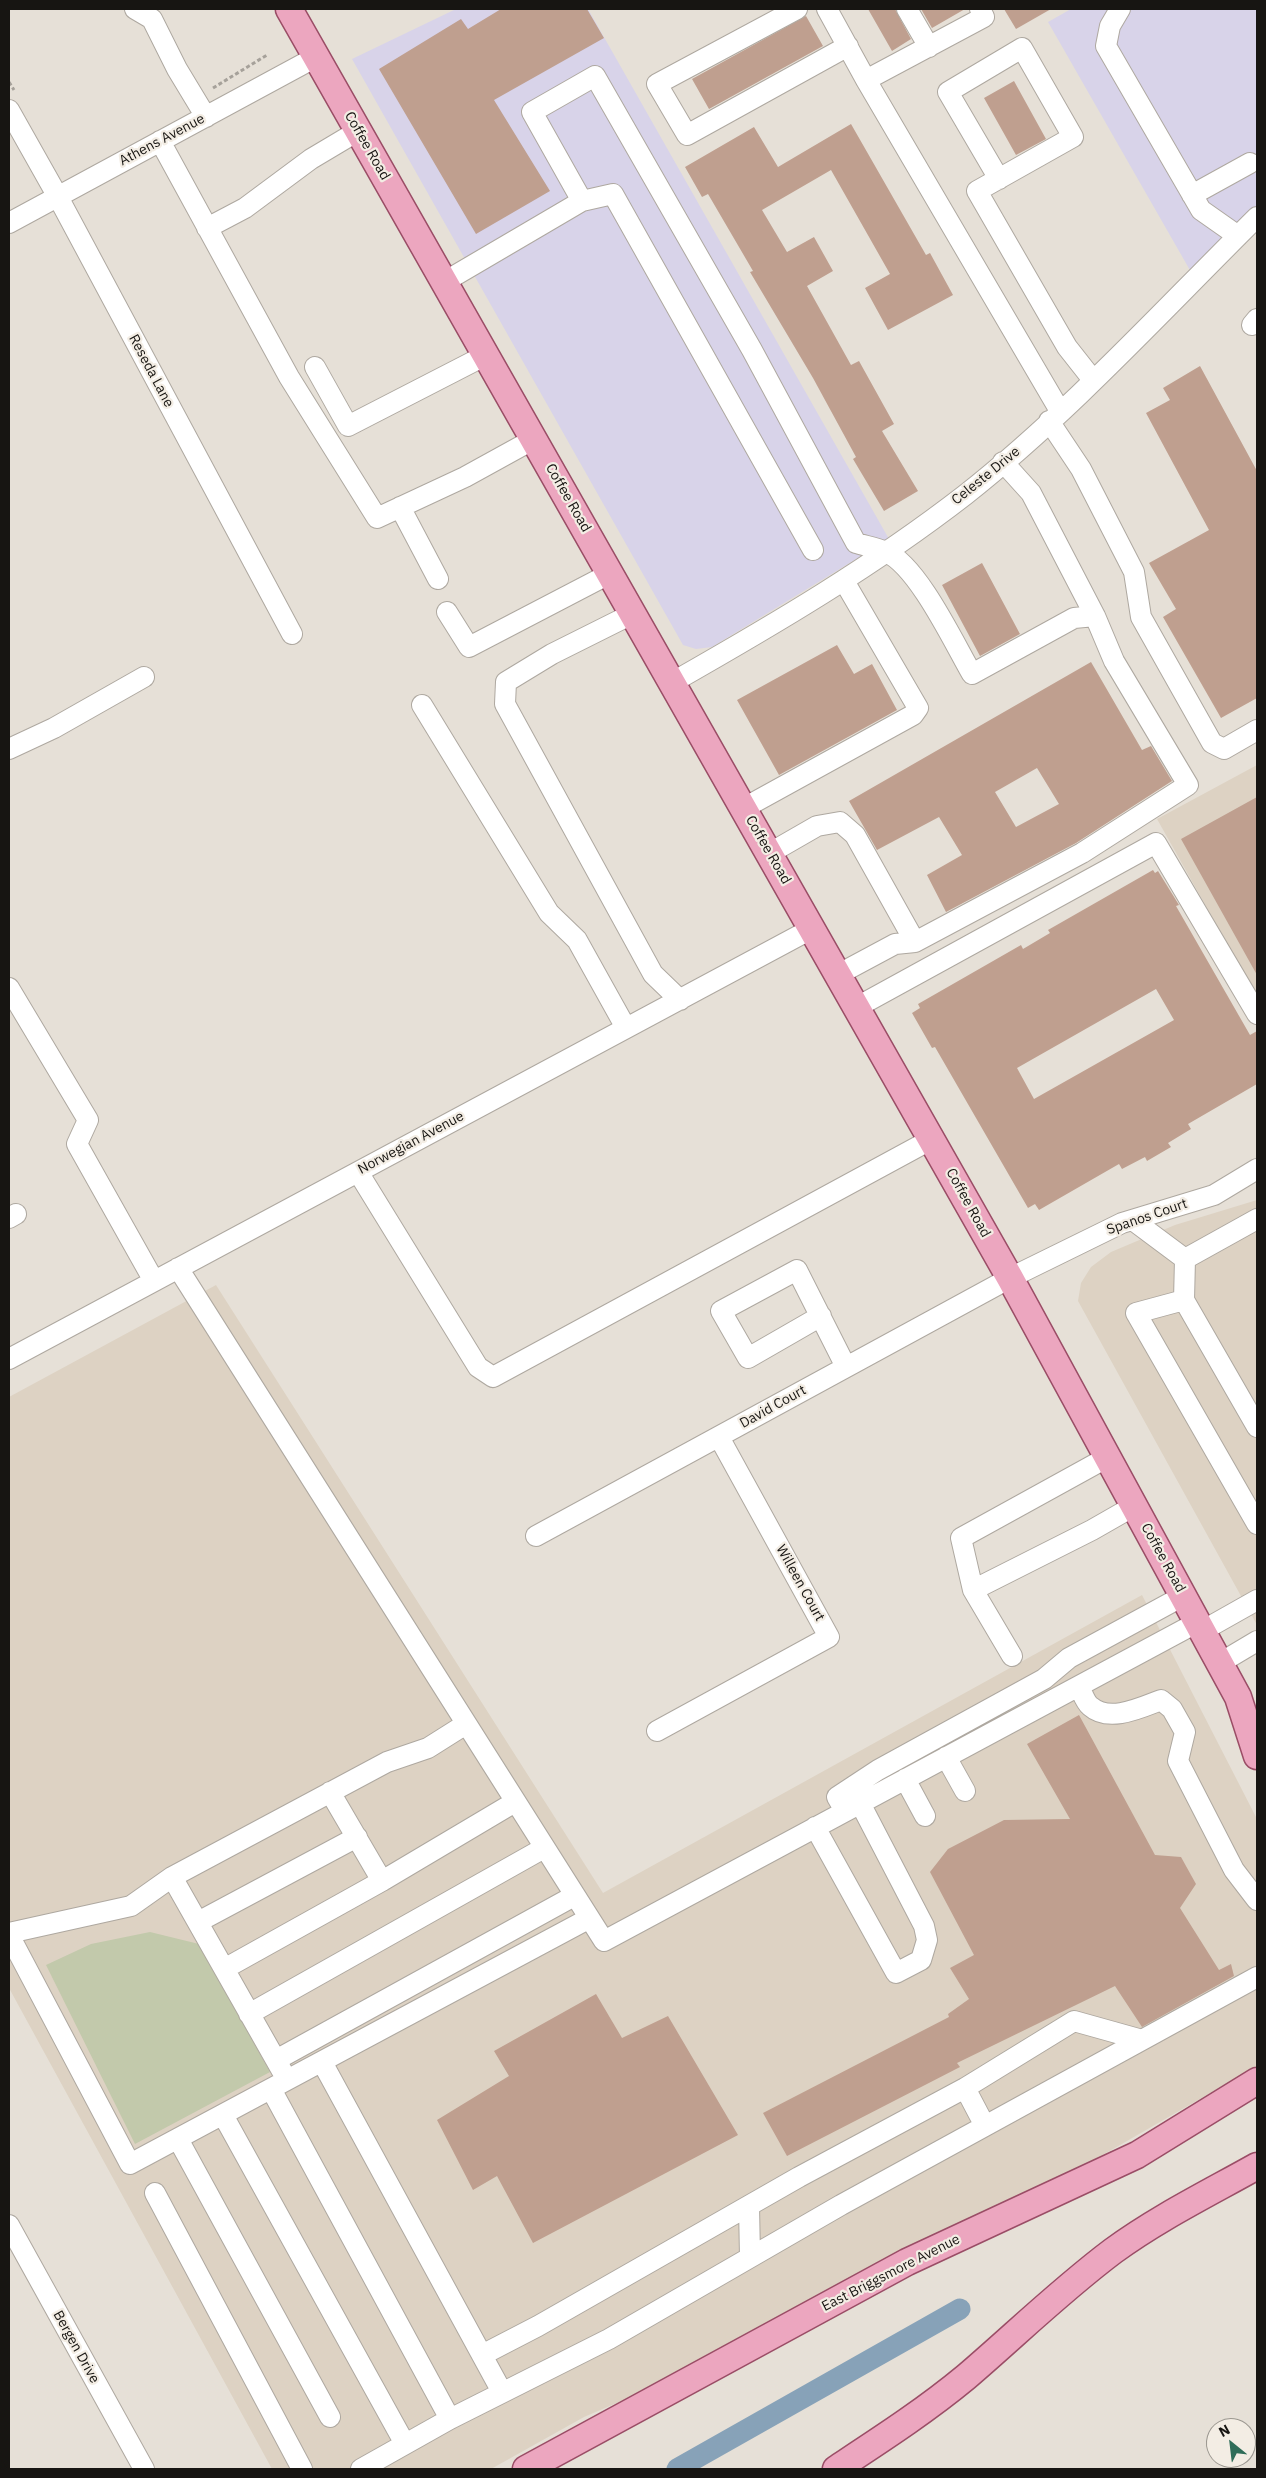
<!DOCTYPE html>
<html>
<head>
<meta charset="utf-8">
<style>
	body { margin:0 }
	#map { position:relative; width:1266px; height:2478px; overflow:hidden; background:#e6e0d7; font-family:"IBM Plex Sans",sans-serif }
	canvas { display:block }
	.frame { position:absolute; inset:0; border:10px solid #171512; pointer-events:none }
	.north { position:absolute; left:1206px; top:2418px; width:50px; height:50px; box-sizing:border-box; background:#f3ede4; border:1px solid #9b9790; border-radius:50%; rotate:331deg; font-size:14px; font-weight:700; line-height:20px; text-align:center; color:#171512 }
	.north::after { content:''; display:block; margin:auto; width:18px; height:22px; background:#2f6d59; clip-path:polygon(50% 0,100% 100%,50% 72%,0 100%) }
</style>
</head>
<body>
<div id="map">
<canvas width="1266" height="2478"></canvas>
<div class="frame"></div>
<div class="north">N</div>
</div>
<script>
const ctx = document.querySelector('canvas').getContext('2d');
ctx.lineJoin = 'round';
function fill(path, color) { ctx.fillStyle = color; ctx.fill(path, 'evenodd'); }
function strokePath(path, color, width, dash) { ctx.strokeStyle = color; ctx.lineWidth = width; ctx.lineCap = dash ? 'butt' : 'round'; ctx.setLineDash(dash || []); ctx.stroke(path); }
function write(font, color, halo, rows, align = 'center') {
  ctx.font = font + ' "IBM Plex Sans",sans-serif'; ctx.lineWidth = 4.5; ctx.setLineDash([]); ctx.textBaseline = 'middle'; ctx.strokeStyle = halo; ctx.fillStyle = color; for (const [text, x, y, turn = 0] of rows) {
    ctx.save(); ctx.translate(x, y); ctx.rotate((+turn || 0) * Math.PI / 180); ctx.textAlign = isNaN(turn) ? turn : align; if (halo) ctx.strokeText(text, 0, 0); ctx.fillText(text, 0, 0); ctx.restore();
  }
}
fill(new Path2D(`
	M456,9H588L889,539L712,647L696,649L683,645L352,59Z
	M1071,9H1257V206L1191,272L1048,22Z`), '#d8d3e9');
fill(new Path2D(`
	M1257,765V997L1157,819Z
	M1257,1200V1625L1078,1301L1081,1283L1091,1267L1111,1252L1175,1225Z
	M216,1285L603,1893L1142,1595L1257,1819V2066L1016,2205L647,2390L584,2417L491,2469H272L9,1988V1397Z`), '#ddd2c3');
fill(new Path2D(`
	M150,1932L199,1944L270,2072L135,2144L46,1965L91,1944Z`), '#c2c9ab');
strokePath(new Path2D(`
	M677,2469L960,2309`), '#87a2b8', 21);
fill(new Path2D(`
	M501,9H587L604,38L494,100L550,191L476,234L379,69L461,19L468,29Z
	M868,9H895L911,39L892,51Z
	M921,9H965L932,28Z
	M1004,9H1051L1016,29Z
	M806,16L823,46L709,109L692,79Z
	M1014,81L1046,139L1016,155L984,98Z
	M851,124L926,255L930,253L953,295L888,330L865,288L890,274L831,170L762,210L787,252L814,237L833,271L807,286L851,365L859,361L894,424L882,431L918,491L884,511L853,459L856,457L813,378L750,272L753,271L708,194L702,197L685,167L754,127L778,167Z
	M1200,366L1257,471V698L1221,718L1163,617L1176,609L1149,563L1209,530L1146,413L1170,400L1163,388Z
	M982,563L1020,634L980,656L942,585Z
	M837,645L854,674L872,664L897,710L779,775L737,700Z
	M1091,662L1142,750L1151,746L1172,781L1076,843L946,912L927,875L962,855L939,817L877,850L849,801ZM1037,768L1059,804L1016,827L995,792Z
	M1257,797V975L1181,839Z
	M1153,870L1155,873L1158,871L1179,905L1176,906L1250,1035L1257,1031V1084L1188,1124L1191,1129L1168,1143L1171,1147L1147,1161L1145,1157L1122,1169L1119,1164L1039,1210L1035,1204L1028,1208L935,1047L932,1048L912,1013L920,1008L918,1004L1021,945L1023,949L1050,933L1048,930ZM1156,989L1174,1020L1034,1099L1017,1068Z
	M1079,1715L1155,1855L1181,1857L1196,1884L1180,1908L1219,1970L1231,1964L1234,1976L1142,2027L1115,1986L957,2063L960,2067L787,2156L763,2113L949,2017L948,2014L969,1999L950,1968L974,1955L930,1872L948,1849L1004,1820L1070,1819L1027,1744Z
	M596,1994L622,2038L668,2016L738,2135L533,2243L497,2176L473,2190L437,2120L509,2076L494,2051Z`), '#bf9f8f');
const minor = new Path2D(`
	M135,9L152,19L177,69L206,117
	M797,9L657,84L687,135L848,46
	M827,9L866,80L1060,411
	M907,9L929,47
	M1120,9L1110,26L1106,46L1201,210L1238,236
	M866,80L984,17L980,9
	M9,110L58,197L292,634
	M160,141L289,377L377,518L465,477L534,439
	M999,179L948,92L1022,48L1073,137L977,191L1067,347L1093,380
	M1192,195L1250,163
	M582,201L613,194L813,550
	M9,223L316,57
	M207,228L245,208L311,159L358,131
	M444,282L582,201L532,112L595,76L752,350L856,543C866,546 877,548 886,552C918,566 954,643 972,674L1074,618L1095,616
	M1252,325L1257,319
	M315,367L348,426L486,355
	M1049,421L1081,469L1134,572L1141,617L1212,743L1224,749L1257,730
	M400,507L438,579
	M447,612L469,647L611,573
	M634,613L552,654L506,682L505,704L653,974L680,1000
	M673,682C775,624 872,567 965,495C1070,412 1162,311 1257,217
	M422,705L549,913L577,940L626,1028
	M9,749L54,728L144,677
	M744,808L913,715L918,708L844,581
	M770,853L817,826L840,822L855,835L915,942L895,944L839,974
	M915,942L1082,853L1188,785L1114,661L1095,616L1031,493L1003,462
	M9,988L88,1120L77,1144L154,1281
	M857,1007L1156,843L1257,1014
	M358,1172L478,1367L493,1377L932,1139
	M9,1218L16,1214
	M1134,1221L1185,1259
	M1185,1259L1184,1300L1257,1427
	M1185,1259L1257,1219
	M178,1268L604,1941L1198,1622
	M1184,1300L1136,1313L1257,1524
	M821,1316L748,1358L721,1311L797,1270L846,1367
	M9,1359L813,928
	M536,1536L1010,1278L1122,1223L1214,1195L1257,1169
	M973,1590L1092,1530L1134,1506
	M1202,1631L1257,1600
	M1012,1656L973,1590L961,1538L1108,1457
	M1220,1663L1257,1641
	M1079,1686C1082,1692 1085,1702 1090,1706C1109,1723 1140,1708 1161,1700L1172,1709L1185,1732L1178,1761L1234,1870L1257,1900
	M657,1731L829,1637L719,1437
	M946,1757L965,1791
	M905,1779L925,1816
	M330,1792L382,1881
	M845,1811L837,1797L878,1770L1044,1679L1069,1658L1183,1596
	M815,1827L896,1973L921,1960L927,1940L924,1926L860,1803
	M172,1877L282,2071
	M198,1922L357,1837
	M9,1933L131,1906L172,1877L387,1762L428,1748L466,1724
	M9,1935L130,2164L588,1919
	M224,1969L382,1881L515,1802
	M249,2014L544,1848
	M276,2060L574,1896
	M322,2062L502,2392
	M965,2088L985,2126
	M271,2089L450,2419
	M223,2115L405,2444
	M178,2139L330,2417
	M155,2193L302,2469
	M749,2206L750,2257
	M9,2225L144,2469
	M482,2355L538,2326L799,2177L965,2088L1074,2021L1142,2040
	M361,2469L450,2419L609,2339L841,2205L1257,1977`);
const major = new Path2D(`
	M289,9L1010,1278L1238,1697L1257,1756
	M526,2469L907,2262L1137,2155L1257,2081
	M836,2469C880,2440 925,2411 966,2377C1015,2335 1061,2290 1113,2251C1158,2218 1209,2193 1257,2166`);
strokePath(minor, '#aea8a0', 22);
strokePath(major, '#9a4d66', 29);
strokePath(new Path2D(`
	M9,82L14,90
	M213,88L267,55`), '#a6a19a', 3, [4, 2.5]);
strokePath(minor, '#fff', 20);
strokePath(major, '#eca6bf', 26);
write('14px', '#171512', '#f3ede4', [
	["Athens Avenue",162,140,-28],
	["Coffee Road",367,146,60],
	["Reseda Lane",151,371,62],
	["Celeste Drive",986,476,-39],
	["Coffee Road",568,498,60],
	["Coffee Road",768,850,60],
	["Norwegian Avenue",411,1143,-28],
	["Coffee Road",968,1203,61],
	["Spanos Court",1147,1217,-19],
	["David Court",773,1407,-29],
	["Coffee Road",1163,1558,61],
	["Willeen Court",800,1583,61],
	["East Briggsmore Avenue",891,2273,-27],
	["Bergen Drive",76,2347,61]
]);
</script>
</body>
</html>
